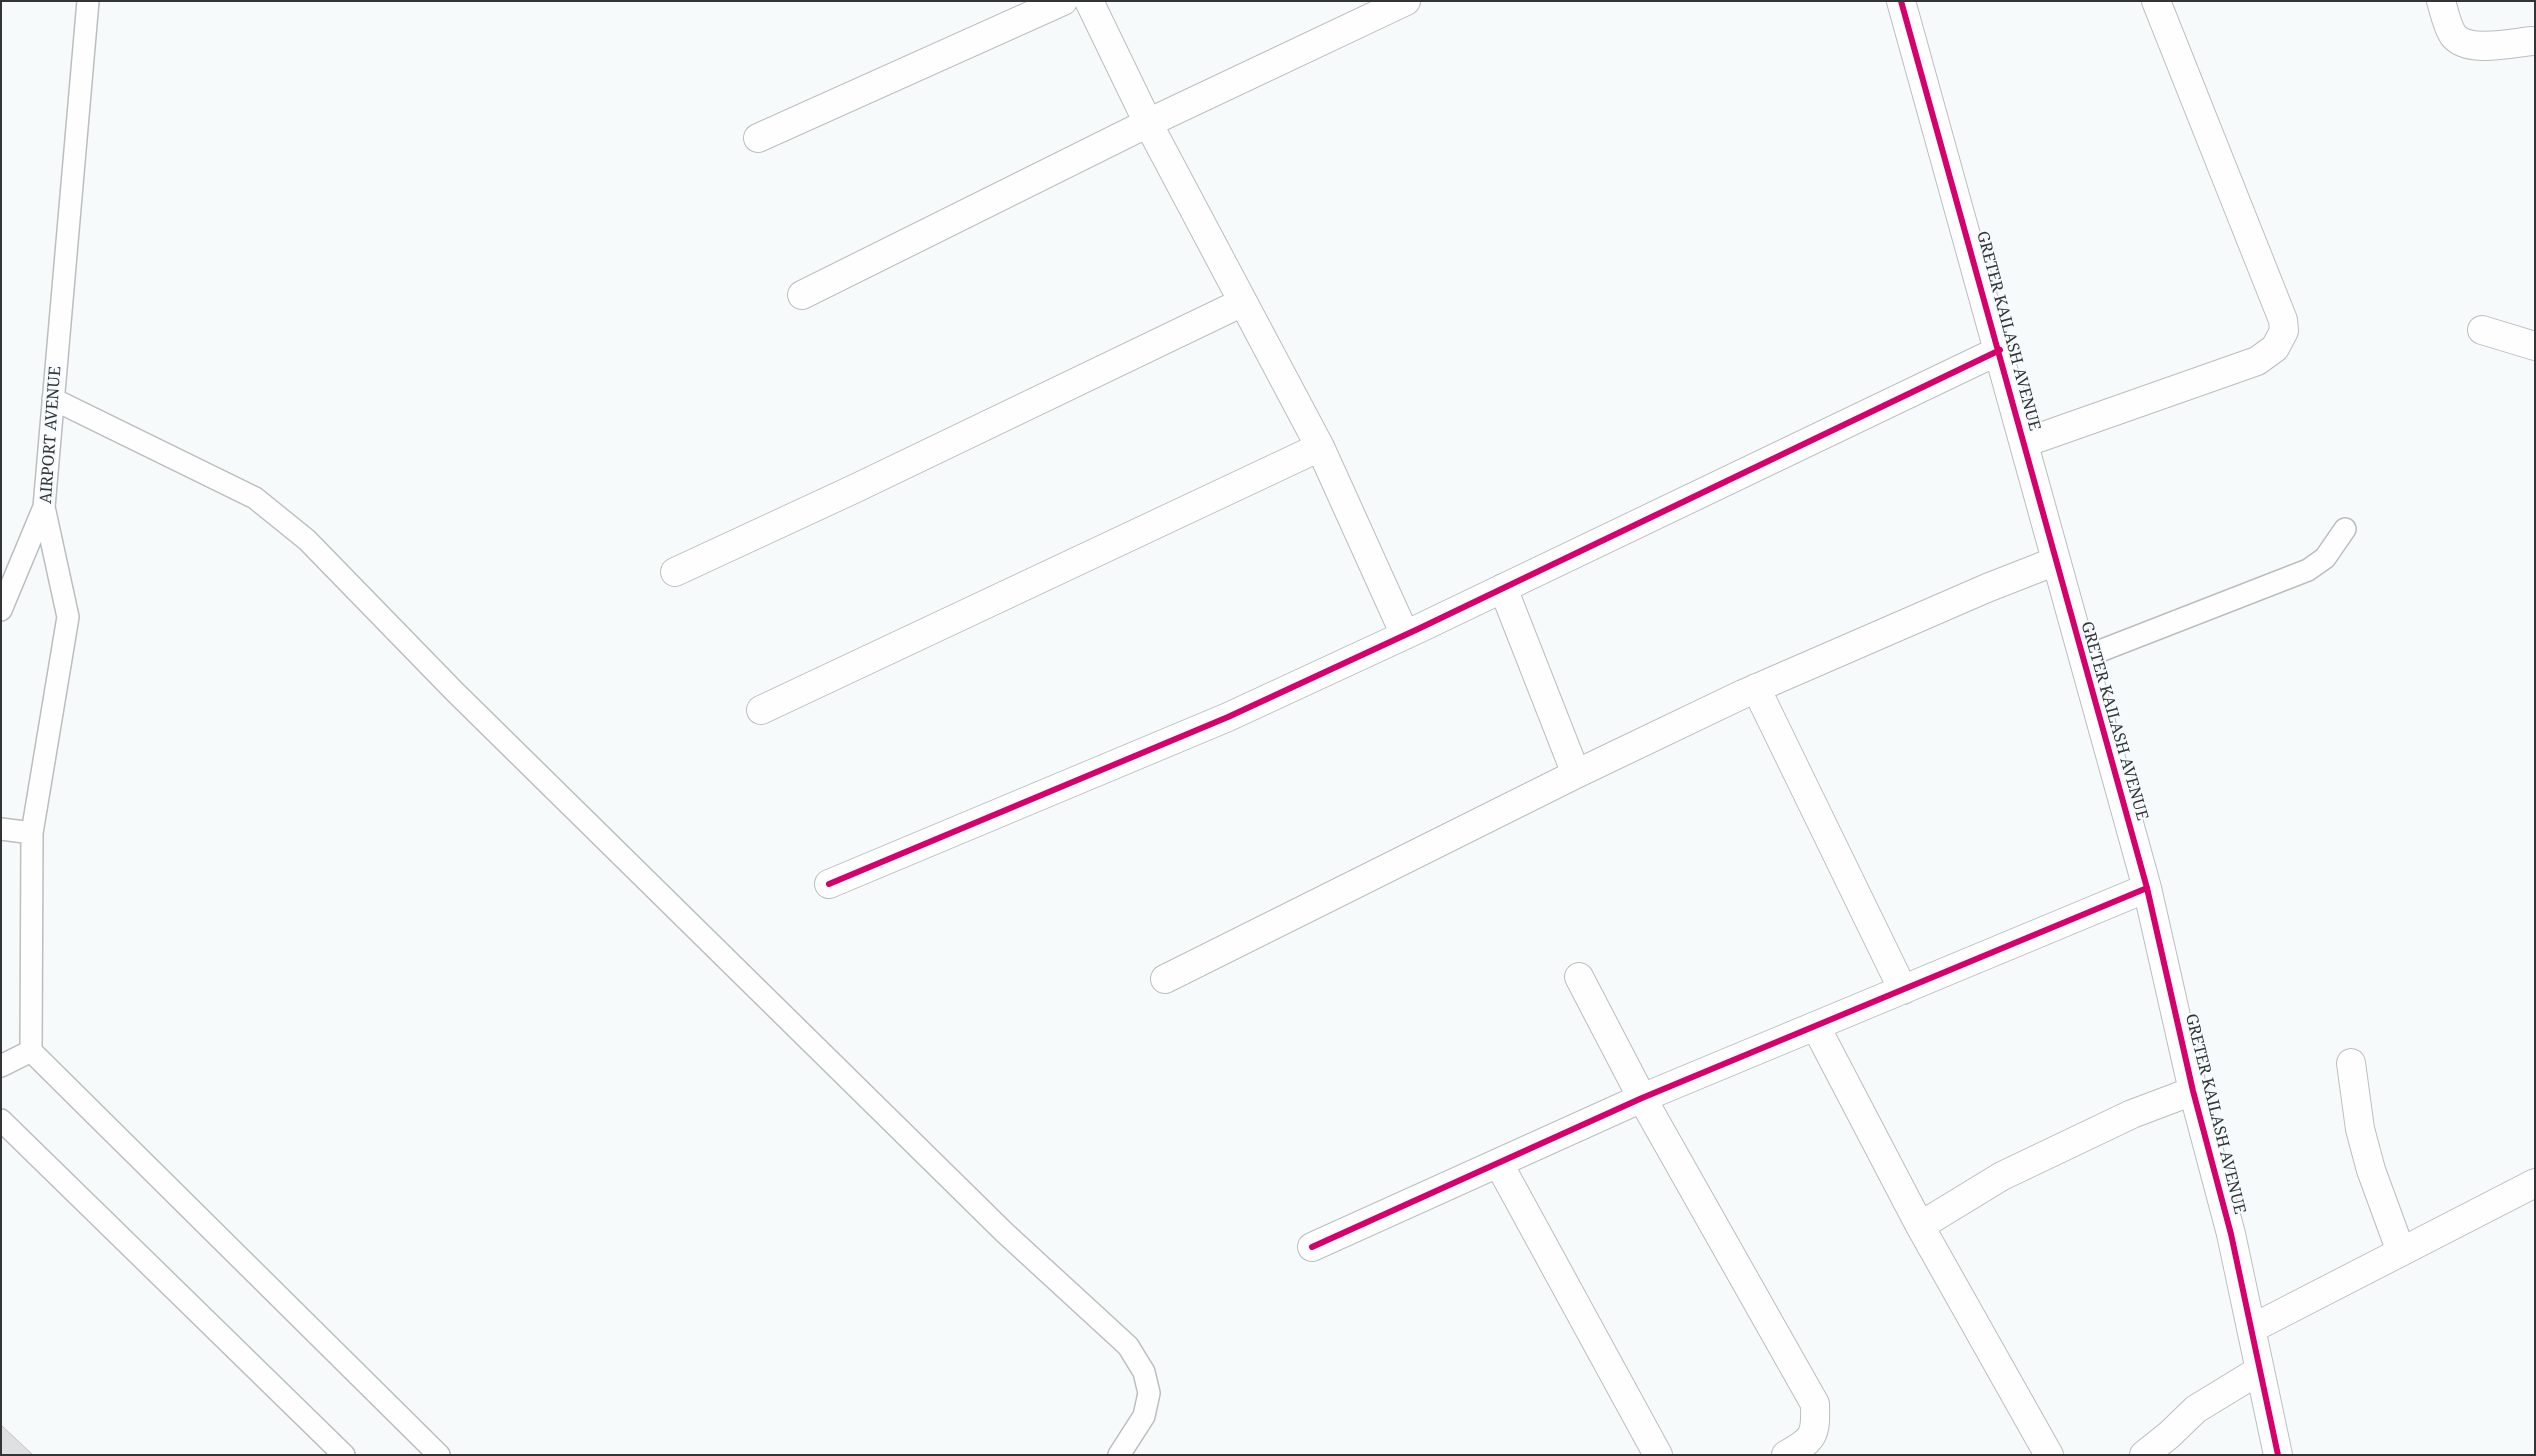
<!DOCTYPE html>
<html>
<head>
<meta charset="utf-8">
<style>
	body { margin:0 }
	#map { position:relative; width:2536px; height:1456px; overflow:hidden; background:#f7fafb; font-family:"Noto Serif",serif }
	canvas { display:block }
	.frame { position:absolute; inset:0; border:2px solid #323435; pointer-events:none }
</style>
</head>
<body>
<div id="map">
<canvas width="2536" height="1456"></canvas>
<div class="frame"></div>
</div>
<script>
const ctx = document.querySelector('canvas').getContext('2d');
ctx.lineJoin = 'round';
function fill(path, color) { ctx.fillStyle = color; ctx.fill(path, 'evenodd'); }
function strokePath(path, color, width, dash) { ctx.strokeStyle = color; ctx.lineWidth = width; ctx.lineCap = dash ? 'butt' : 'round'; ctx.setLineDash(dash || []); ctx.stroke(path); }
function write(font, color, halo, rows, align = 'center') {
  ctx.font = font + ' "Noto Serif",serif'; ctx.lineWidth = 4; ctx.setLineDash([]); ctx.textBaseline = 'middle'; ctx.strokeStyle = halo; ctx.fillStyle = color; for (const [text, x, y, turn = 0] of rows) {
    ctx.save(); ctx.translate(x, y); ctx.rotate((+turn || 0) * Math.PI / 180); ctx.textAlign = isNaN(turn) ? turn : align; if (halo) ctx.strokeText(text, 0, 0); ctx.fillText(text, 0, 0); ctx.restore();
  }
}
const building = new Path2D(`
	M1,1425L33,1455H1Z`);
fill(building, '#dee0e1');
strokePath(building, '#c2c4c5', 1);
const lane = new Path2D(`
	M88,1L44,507L68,617L32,833L31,1051L439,1455
	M53,399L255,498L307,540L455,692L1005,1233L1128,1346L1144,1372L1149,1393L1144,1416L1119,1455
	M1,610L44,507
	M2082,658L2308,570L2325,558L2345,529
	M1,829L32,833
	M1,1066L31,1051
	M1,1120L344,1455`);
const street = new Path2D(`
	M1089,1L1148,123L1320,447L1405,635
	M1901,1L2147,888L2193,1091L2231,1234L2278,1455
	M2441,1C2444,11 2447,26 2453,35C2467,54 2512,43 2532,41
	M758,138L1063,1
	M802,295L1148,123L1406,1
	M2482,330L2535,346
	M2024,443L2257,361L2275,348L2284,331L2283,320L2156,1
	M675,572L854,489L1243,302
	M1503,588L1576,774
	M1756,688L1903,990
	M761,710L1320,447
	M829,884L1228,717L1418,629L2000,350
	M1579,977L1642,1098L1815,1404C1816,1436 1814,1439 1786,1455
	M1165,979L1576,774L1743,694L1987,588L2056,561
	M1816,1027L1920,1226L2049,1455
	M2351,1063L2360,1129L2371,1170L2401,1252
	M1499,1164L1658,1455
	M1920,1226L2002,1176L2132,1114L2193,1091
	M1312,1247L1642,1098L2147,888
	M2251,1329L2535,1183
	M2144,1455L2169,1435L2196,1409L2260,1370`);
strokePath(lane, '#bbbebe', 24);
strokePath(street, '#bbbebe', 30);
strokePath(lane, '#fefefe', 21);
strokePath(street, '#fefefe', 28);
strokePath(new Path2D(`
	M1901,1L2147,888L2193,1091L2231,1234L2278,1455
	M829,884L1228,717L1418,629L2000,350
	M1312,1247L1642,1098L2147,888`), '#d6006c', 6);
write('16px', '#323435', '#f5fbfd', [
	["GRETER KAILASH AVENUE",2008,331,75],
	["AIRPORT AVENUE",51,435,-86],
	["GRETER KAILASH AVENUE",2114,721,74],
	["GRETER KAILASH AVENUE",2215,1114,76]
]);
</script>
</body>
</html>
